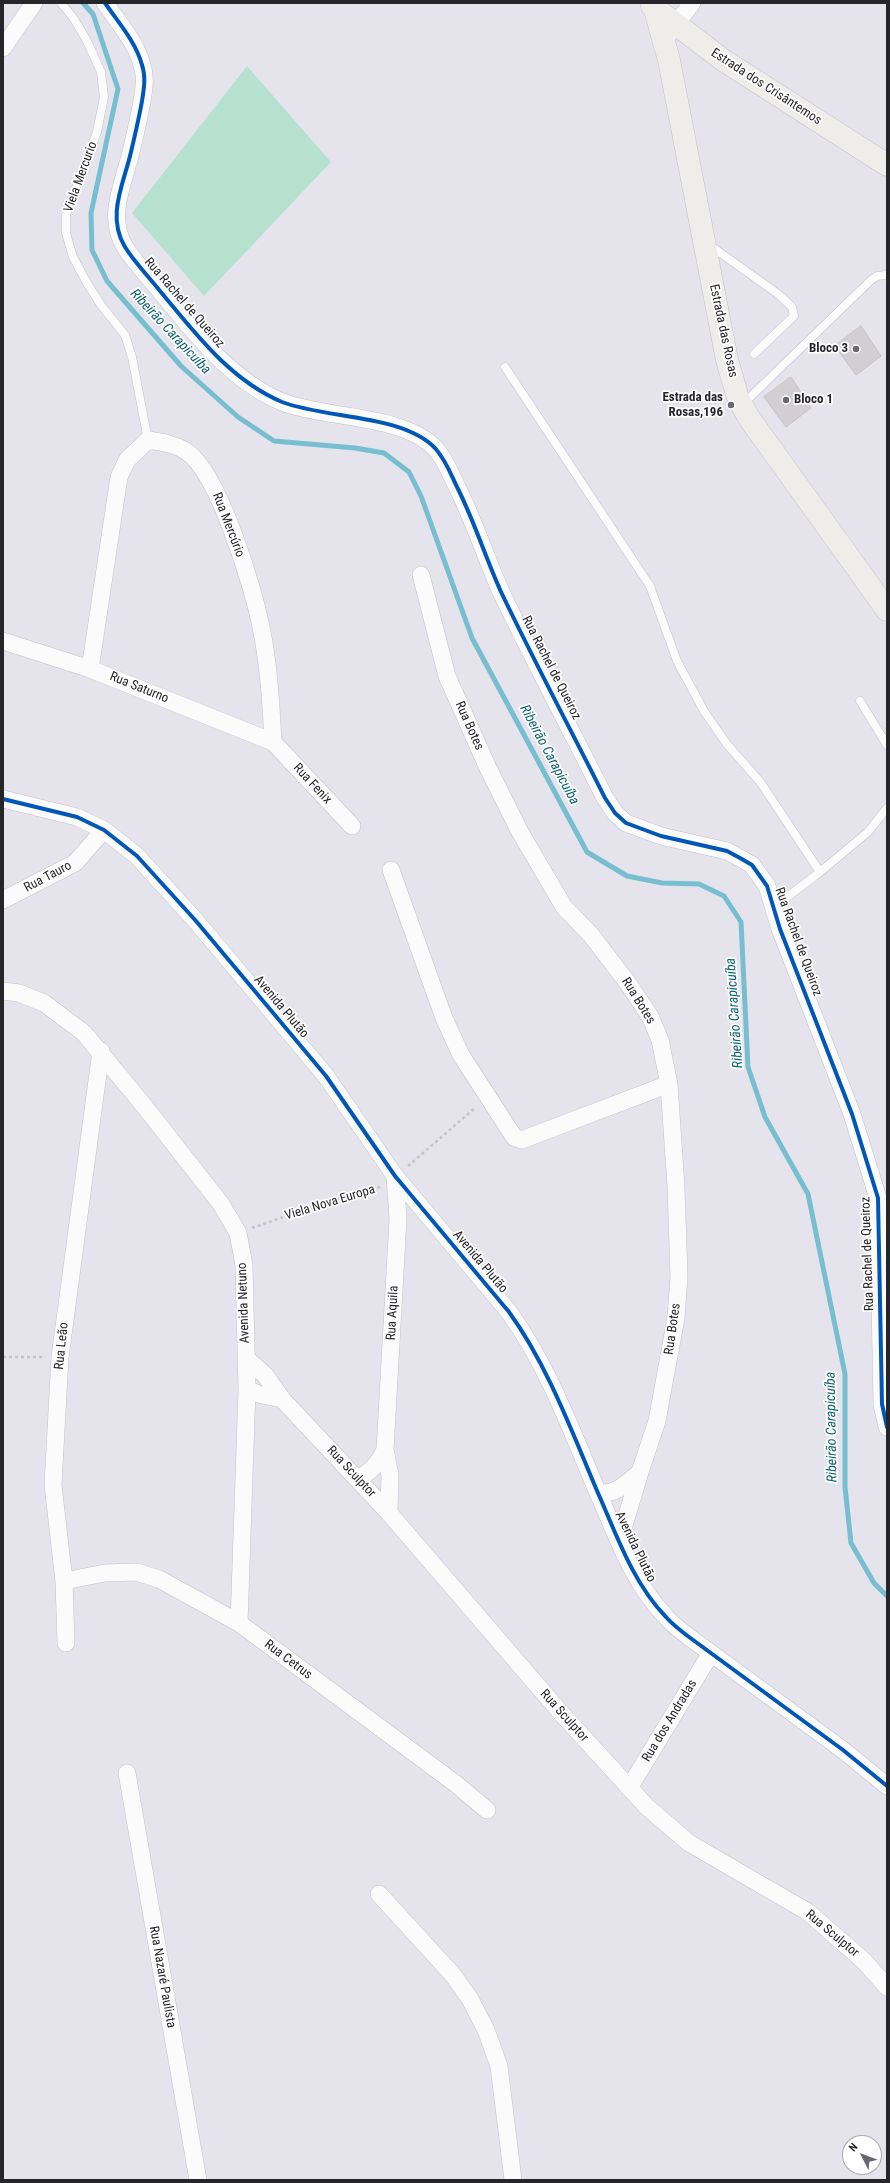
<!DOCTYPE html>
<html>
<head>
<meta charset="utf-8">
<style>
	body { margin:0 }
	#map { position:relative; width:890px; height:2183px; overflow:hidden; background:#e5e4ec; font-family:"Roboto Condensed",sans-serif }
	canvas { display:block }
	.frame { position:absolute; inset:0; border:4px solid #26252a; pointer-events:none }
	.north { position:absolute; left:842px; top:2135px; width:40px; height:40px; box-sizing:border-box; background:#fff; border:1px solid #a8a8aa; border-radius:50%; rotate:312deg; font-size:11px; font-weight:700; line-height:16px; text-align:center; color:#26252a }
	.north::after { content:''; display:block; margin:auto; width:14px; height:18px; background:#69686e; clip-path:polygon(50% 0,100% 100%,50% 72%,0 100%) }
</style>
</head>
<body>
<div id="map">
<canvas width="890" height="2183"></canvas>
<div class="frame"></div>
<div class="north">N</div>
</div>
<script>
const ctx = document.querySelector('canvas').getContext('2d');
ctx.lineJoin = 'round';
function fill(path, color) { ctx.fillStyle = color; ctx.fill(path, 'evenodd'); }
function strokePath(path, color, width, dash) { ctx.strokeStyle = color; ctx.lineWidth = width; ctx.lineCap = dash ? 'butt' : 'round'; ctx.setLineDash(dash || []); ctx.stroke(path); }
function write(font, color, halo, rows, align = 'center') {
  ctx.font = font + ' "Roboto Condensed",sans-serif'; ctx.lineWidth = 3.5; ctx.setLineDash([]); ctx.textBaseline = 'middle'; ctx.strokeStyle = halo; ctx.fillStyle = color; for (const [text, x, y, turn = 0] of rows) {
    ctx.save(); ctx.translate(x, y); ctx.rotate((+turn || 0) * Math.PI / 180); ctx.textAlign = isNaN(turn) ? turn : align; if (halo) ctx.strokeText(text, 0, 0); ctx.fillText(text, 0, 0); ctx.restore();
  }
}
fill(new Path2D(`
	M247,66L331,162L204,296L132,213Z`), '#b6e1d1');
strokePath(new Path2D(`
	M83,3L93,14L118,89L91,213L92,250L107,281L181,366L238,417L274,441L355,448L384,453L409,472L421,496L472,638L587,852L627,876L662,883L699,884L724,896L741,922L748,1067L765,1117L808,1194L845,1374V1487L851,1543L874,1583L887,1596`), '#76bed0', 5);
const building = new Path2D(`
	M861,326L881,356L856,375L835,346Z
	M791,377L811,408L786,427L764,397Z`);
fill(building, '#d2ced1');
strokePath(building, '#c6c1c4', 1);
const service = new Path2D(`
	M61,3L72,16L86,39L101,72L104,97L97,132L66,214V233L73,257L87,283L101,305L125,335L132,357L148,440
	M708,244L778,294L792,307L794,316L754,354
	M505,367L650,586L677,661L704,711L726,743L761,783L820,872L774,907
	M742,405L871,280L877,276L887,275
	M860,701L887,745
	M820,872L868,832L887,808`);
const minor = new Path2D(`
	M105,3C118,22 136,42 142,65C146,77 144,89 142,101C139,118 135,135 131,152C124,183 106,216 125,247C135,263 149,277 160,291C195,333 230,380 282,402C326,419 402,414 435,448C446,460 451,475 458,489C475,523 486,559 502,594C535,663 571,730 605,798L615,813L626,823L661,836L727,851L740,858L752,865L767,886L780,929L852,1114L878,1198L882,1404L887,1427
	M669,33L692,3
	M3,48L34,3
	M421,575L447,676L488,768L520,832L564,907L591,935L627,982L650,1016L660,1040L669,1084L676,1187L679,1277L676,1318L657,1421L640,1472L619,1542
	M3,641L90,669L273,742L352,826
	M90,669L119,477L127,460L148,440C162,442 174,444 186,451C219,473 253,587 261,627C269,665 271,704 273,742
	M3,799L77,817L104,830L137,856L196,921L326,1076L395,1176L509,1312C548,1366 572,1432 598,1493C617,1536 633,1583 666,1617C673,1625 681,1631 689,1637L843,1750L887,1786
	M391,870L444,1018L461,1055L514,1137L522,1140L532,1136L669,1084
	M3,900L75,863L104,830
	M3,991L19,993L44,1003L84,1033L145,1107L221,1204L238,1233L244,1265L247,1389L239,1623
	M246,1358L265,1375L282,1399L389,1513L561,1713L647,1807L689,1843L808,1912L864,1961L887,1987
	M247,1389L258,1394L282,1399
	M357,1479C371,1472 378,1464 385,1450
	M598,1492C614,1497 628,1482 640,1472
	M389,1513L390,1475L385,1450L398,1219L395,1176
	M64,1581L105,1573L136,1572L159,1579L239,1623L456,1784L487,1810
	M66,1643L64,1581L53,1485L60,1357L101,1051
	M127,1773L198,2180
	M629,1788L711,1653
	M379,1894L453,1975L470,1999L486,2030L499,2066L513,2180`);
const secondary = new Path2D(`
	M652,6L723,60L887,165
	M655,10L669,60L727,360L738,398L749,418L887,610`);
strokePath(service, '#c3c1c7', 9);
strokePath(minor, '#c3c1c7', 18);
strokePath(secondary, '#c3c1c7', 23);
strokePath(new Path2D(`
	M408,1166L475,1108
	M252,1228L324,1203L380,1187
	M3,1357H45`), '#c4c3c7', 2.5, [3, 3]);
strokePath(service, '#fbfbfc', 8);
strokePath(minor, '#fbfbfc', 17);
strokePath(secondary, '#efedea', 22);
strokePath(new Path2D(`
	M105,3C118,22 136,42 142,65C146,77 144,89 142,101C139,118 135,135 131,152C124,183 106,216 125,247C135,263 149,277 160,291C195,333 230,380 282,402C326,419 402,414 435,448C446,460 451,475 458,489C475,523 486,559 502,594C535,663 571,730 605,798L615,813L626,823L661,836L727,851L740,858L752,865L767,886L780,929L852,1114L878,1198L882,1404L887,1427
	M3,799L77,817L104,830L137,856L196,921L326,1076L395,1176L509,1312C548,1366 572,1432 598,1493C617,1536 633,1583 666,1617C673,1625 681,1631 689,1637L843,1750L887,1786`), '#0057b8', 4);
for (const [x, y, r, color] of [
	[856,349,4,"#69686e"],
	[786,400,4,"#69686e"],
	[731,405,4,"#69686e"]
]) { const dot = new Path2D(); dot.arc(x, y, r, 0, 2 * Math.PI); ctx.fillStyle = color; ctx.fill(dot); strokePath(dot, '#fff', 1.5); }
write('13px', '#26252a', '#fff', [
	["Estrada dos Crisântemos",766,87,33],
	["Viela Mercurio",81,177,-70],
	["Rua Rachel de Queiroz",184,303,49],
	["Estrada das Rosas",723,331,78],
	["Rua Mercúrio",228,525,69],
	["Rua Rachel de Queiroz",551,668,63],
	["Rua Saturno",139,688,22],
	["Rua Botes",469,726,66],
	["Rua Fenix",312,784,47],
	["Rua Tauro",48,877,-28],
	["Rua Rachel de Queiroz",798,942,70],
	["Rua Botes",638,1001,58],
	["Avenida Plutão",281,1007,50],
	["Viela Nova Europa",330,1203,-17],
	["Rua Rachel de Queiroz",868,1254,-92],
	["Avenida Plutão",480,1262,50],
	["Avenida Netuno",244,1303,-92],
	["Rua Aquila",393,1313,-87],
	["Rua Botes",673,1329,-82],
	["Rua Leão",62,1346,-84],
	["Rua Sculptor",351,1472,47],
	["Avenida Plutão",635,1547,64],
	["Rua Cetrus",288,1660,37],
	["Rua Sculptor",564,1716,48],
	["Rua dos Andradas",670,1721,-59],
	["Rua Sculptor",832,1934,40],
	["Rua Nazaré Paulista",162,1977,80]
]);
write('bold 13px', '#26252a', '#fff', [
	["Bloco 3",848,349],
	["Estrada das",723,398],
	["Rosas,196",723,413],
	["Bloco 1",794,400,"left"]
], 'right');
write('italic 14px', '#0c6372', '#fff', [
	["Ribeirão Carapicuíba",170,332,47],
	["Ribeirão Carapicuíba",549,755,62],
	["Ribeirão Carapicuíba",735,1013,-94],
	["Ribeirão Carapicuíba",832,1427,-91]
]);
</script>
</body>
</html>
